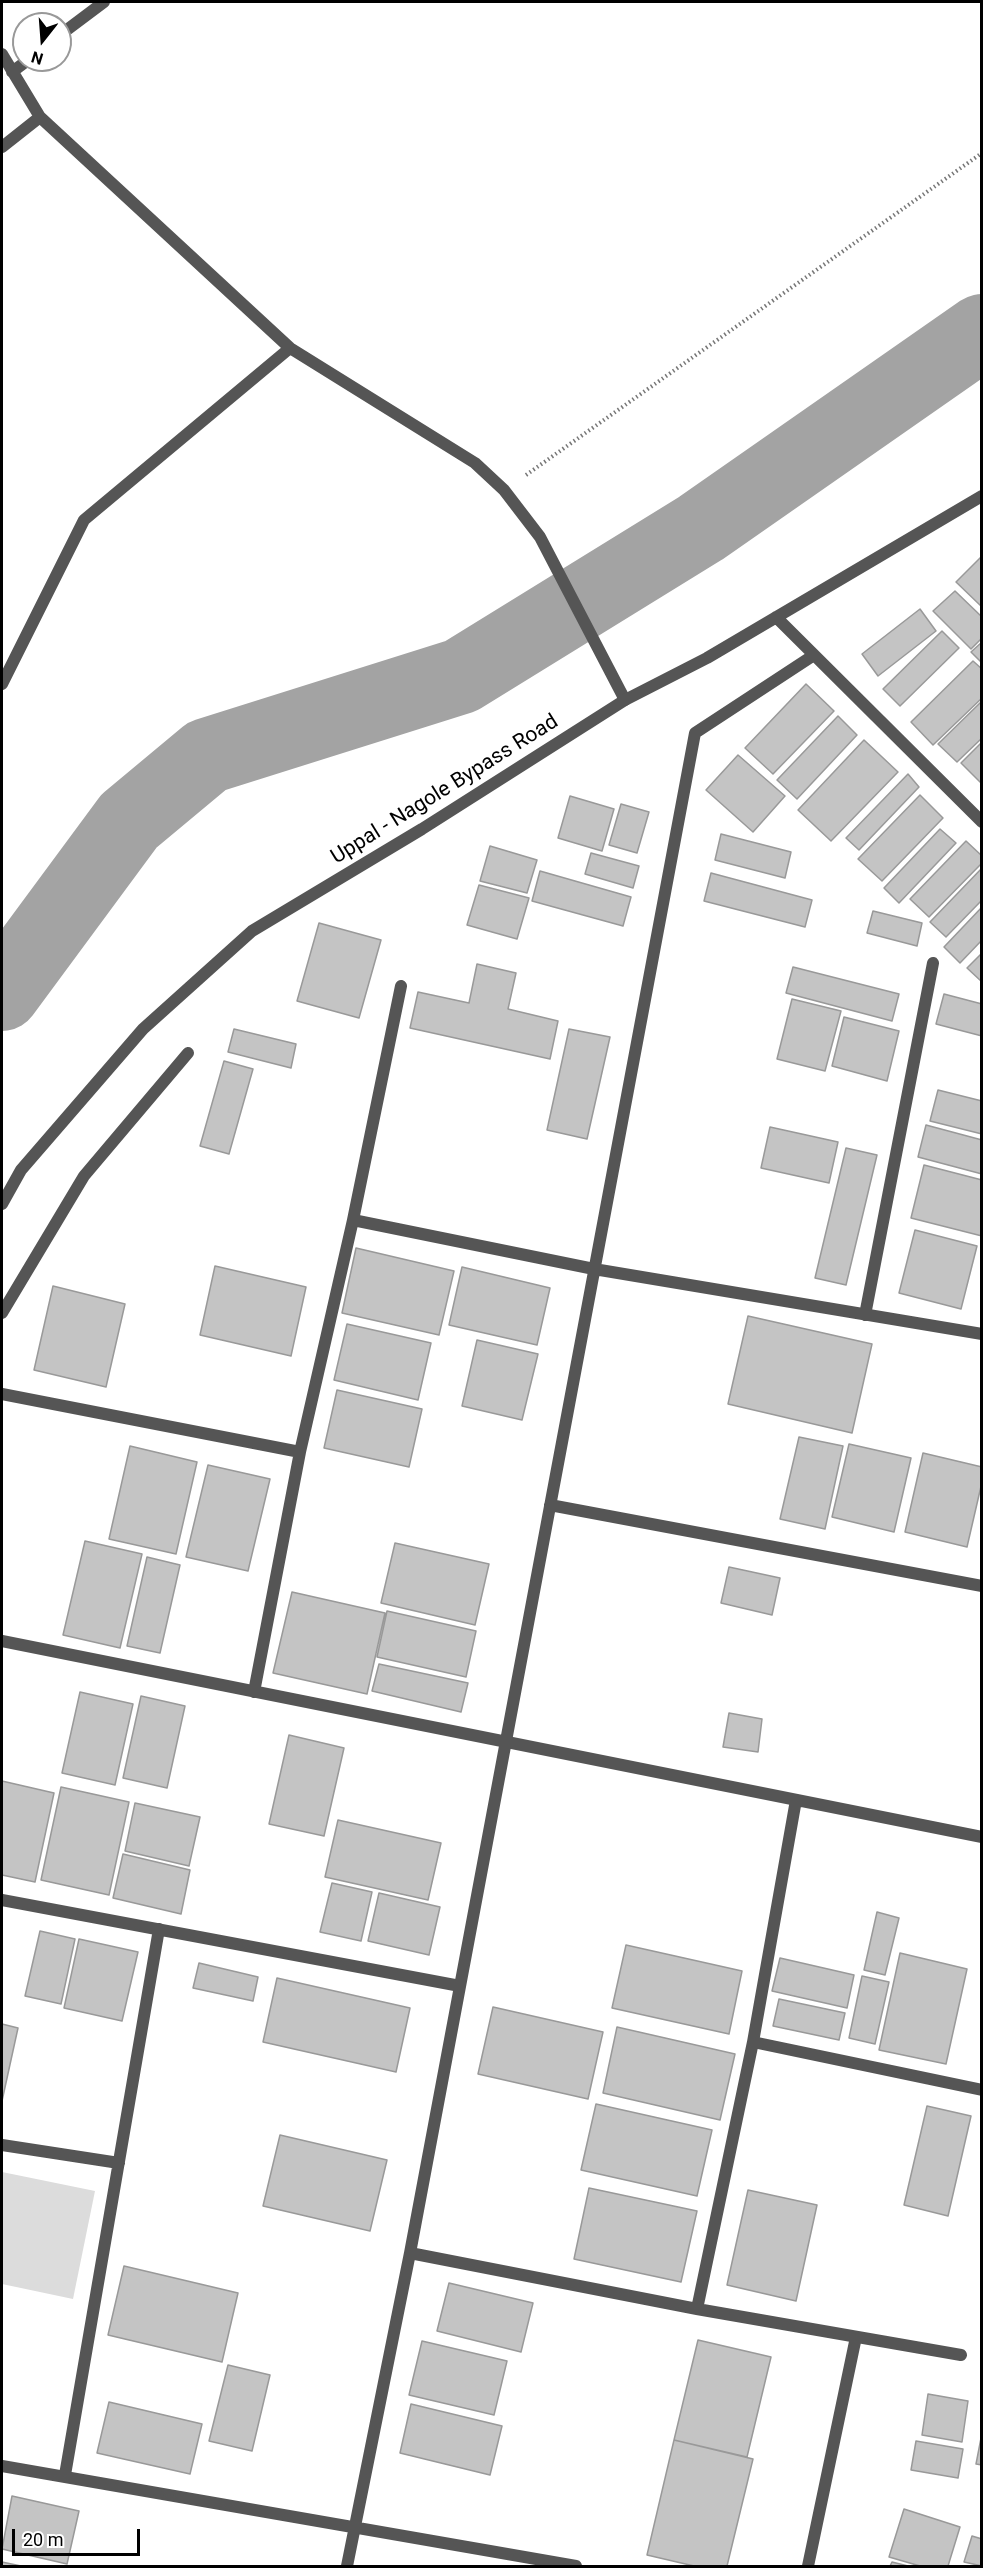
<!DOCTYPE html>
<html>
<head>
<meta charset="utf-8">
<style>
	body { margin:0 }
	#map { position:relative; width:983px; height:2568px; overflow:hidden; background:#fff; font-family:Roboto,sans-serif }
	canvas { display:block }
	.frame { position:absolute; inset:0; border:3px solid #000; pointer-events:none }
	.north { position:absolute; left:12px; top:12px; width:60px; height:60px; box-sizing:border-box; background:#fff; border:2px solid #999; border-radius:50%; rotate:197deg; font-size:16px; font-weight:700; line-height:24px; text-align:center; color:#000 }
	.north::after { content:''; display:block; margin:auto; width:21px; height:27px; background:#000; clip-path:polygon(50% 0,100% 100%,50% 72%,0 100%) }
	.scale { position:absolute; left:12px; top:2529px; width:128px; height:27px; box-sizing:border-box; border:3px solid #000; border-top:0; padding-left:8px; font-size:18px; line-height:21px; white-space:nowrap; color:#000; -webkit-text-stroke:4px #fff; paint-order:stroke }
</style>
</head>
<body>
<div id="map">
<canvas width="983" height="2568"></canvas>
<div class="frame"></div>
<div class="north">N</div>
<div class="scale">20 m</div>
</div>
<script>
const ctx = document.querySelector('canvas').getContext('2d');
ctx.lineJoin = 'round';
function fill(path, color) { ctx.fillStyle = color; ctx.fill(path, 'evenodd'); }
function strokePath(path, color, width, dash) { ctx.strokeStyle = color; ctx.lineWidth = width; ctx.lineCap = dash ? 'butt' : 'round'; ctx.setLineDash(dash || []); ctx.stroke(path); }
function write(font, color, halo, rows, align = 'center') {
  ctx.font = font + ' Roboto,sans-serif'; ctx.lineWidth = 4.5; ctx.setLineDash([]); ctx.textBaseline = 'middle'; ctx.strokeStyle = halo; ctx.fillStyle = color; for (const [text, x, y, turn = 0] of rows) {
    ctx.save(); ctx.translate(x, y); ctx.rotate((+turn || 0) * Math.PI / 180); ctx.textAlign = isNaN(turn) ? turn : align; if (halo) ctx.strokeText(text, 0, 0); ctx.fillText(text, 0, 0); ctx.restore();
  }
}
fill(new Path2D(`
	M2,2172L95,2191L73,2299L2,2284Z`), '#dcdcdc');
strokePath(new Path2D(`
	M2,993L129,821L207,756L461,676L701,528L982,332`), '#a3a3a3', 76);
const building = new Path2D(`
	M982,556V607L956,582Z
	M955,591L982,617V638L971,649L933,611Z
	M920,609L936,631L878,676L862,654Z
	M942,631L959,648L900,706L883,689Z
	M982,642V663L971,652Z
	M973,661L982,669V698L933,745L911,722Z
	M806,684L834,711L773,774L745,748Z
	M982,701V738L957,762L938,744Z
	M838,716L857,735L797,799L777,780Z
	M864,740L898,772L831,841L798,810Z
	M982,742V781L980,782L961,763Z
	M738,755L785,796L753,832L706,790Z
	M908,774L919,787L859,850L846,838Z
	M920,795L943,818L882,881L858,859Z
	M570,796L614,809L602,851L558,838Z
	M621,804L649,812L637,853L609,845Z
	M940,829L956,843L899,903L884,888Z
	M721,834L791,852L785,878L715,860Z
	M966,841L982,856V863L929,917L910,899Z
	M490,846L537,860L527,893L480,881Z
	M591,853L639,866L633,888L585,874Z
	M982,868V900L946,937L930,922Z
	M540,871L631,897L623,926L532,901Z
	M711,873L812,900L805,927L704,901Z
	M479,885L529,898L517,939L467,925Z
	M982,907V940L960,963L944,947Z
	M873,911L922,923L917,946L867,933Z
	M319,923L381,940L359,1018L297,1001Z
	M982,953V982L967,968Z
	M477,964L516,973L508,1009L558,1021L550,1059L410,1028L418,992L469,1003Z
	M793,967L899,994L892,1021L786,993Z
	M944,994L982,1004V1036L936,1024Z
	M792,999L841,1011L825,1071L777,1059Z
	M844,1017L899,1031L887,1081L832,1066Z
	M234,1029L296,1044L291,1068L228,1052Z
	M569,1029L610,1037L587,1139L547,1130Z
	M224,1061L253,1069L229,1154L200,1146Z
	M938,1090L982,1101V1134L930,1121Z
	M926,1125L982,1140V1174L918,1157Z
	M770,1127L838,1142L829,1183L761,1168Z
	M846,1148L877,1155L846,1285L815,1278Z
	M924,1165L982,1180V1236L911,1218Z
	M915,1230L977,1246L961,1309L899,1293Z
	M356,1248L454,1271L439,1335L342,1313Z
	M215,1266L306,1287L291,1356L200,1335Z
	M462,1267L550,1288L537,1345L449,1325Z
	M53,1286L125,1304L106,1387L34,1370Z
	M748,1316L872,1344L852,1433L728,1404Z
	M347,1324L431,1343L418,1400L334,1380Z
	M477,1340L538,1354L522,1420L462,1406Z
	M337,1390L422,1409L409,1467L324,1448Z
	M799,1437L843,1446L825,1529L780,1519Z
	M849,1444L911,1458L894,1532L832,1517Z
	M130,1446L197,1462L176,1554L109,1539Z
	M923,1453L982,1467V1482L967,1547L905,1532Z
	M208,1465L270,1479L248,1571L186,1557Z
	M85,1541L142,1554L120,1648L63,1635Z
	M395,1543L489,1564L475,1625L381,1603Z
	M147,1557L180,1565L160,1653L127,1646Z
	M729,1567L780,1578L772,1615L721,1603Z
	M292,1592L385,1613L367,1694L273,1673Z
	M387,1611L476,1631L466,1677L377,1657Z
	M379,1664L468,1683L461,1712L372,1691Z
	M80,1692L133,1704L115,1785L62,1773Z
	M141,1696L185,1706L167,1788L123,1778Z
	M729,1713L762,1719L758,1752L723,1747Z
	M289,1735L344,1748L324,1836L269,1824Z
	M2,1781L54,1793L35,1882L2,1875Z
	M61,1787L129,1802L109,1895L41,1880Z
	M135,1803L200,1817L189,1866L125,1851Z
	M338,1820L441,1843L428,1900L325,1877Z
	M123,1854L190,1870L181,1914L113,1898Z
	M332,1883L372,1892L361,1941L320,1932Z
	M379,1893L440,1907L429,1955L368,1941Z
	M877,1912L899,1918L885,1975L864,1970Z
	M40,1931L75,1939L61,2004L25,1996Z
	M79,1939L138,1952L122,2021L64,2008Z
	M626,1945L742,1971L729,2034L612,2008Z
	M900,1953L967,1969L946,2064L879,2050Z
	M780,1958L854,1975L847,2008L772,1991Z
	M199,1963L258,1977L253,2001L193,1988Z
	M862,1976L889,1982L875,2044L849,2038Z
	M277,1978L410,2008L396,2072L263,2042Z
	M779,1999L845,2013L839,2040L773,2026Z
	M493,2007L603,2032L588,2099L478,2074Z
	M2,2024L18,2028L2,2101Z
	M617,2027L735,2054L720,2120L603,2093Z
	M596,2104L712,2130L697,2196L581,2170Z
	M927,2106L971,2116L948,2216L904,2205Z
	M280,2135L387,2160L370,2231L263,2206Z
	M589,2188L697,2211L681,2282L574,2259Z
	M748,2190L817,2205L796,2301L727,2285Z
	M124,2266L238,2293L222,2362L108,2335Z
	M449,2283L533,2303L521,2352L437,2331Z
	M698,2340L771,2357L747,2457L674,2440Z
	M422,2341L507,2361L494,2415L409,2395Z
	M228,2365L270,2375L252,2451L209,2441Z
	M928,2394L968,2401L962,2442L922,2435Z
	M109,2402L202,2424L190,2474L97,2453Z
	M411,2404L502,2426L490,2475L400,2453Z
	M982,2433V2465L976,2464Z
	M674,2440L753,2459L727,2566H694L647,2555Z
	M916,2441L963,2449L958,2478L911,2470Z
	M12,2496L79,2511L67,2564L2,2549Z
	M904,2509L960,2527L948,2566H920L889,2557Z
	M972,2536L982,2539V2566L964,2562Z
	M2,2562L21,2566H2Z
	M892,2562L908,2566H890Z`);
fill(building, '#c4c4c4');
strokePath(building, '#999', 1.5);
strokePath(new Path2D(`
	M526,475L982,153`), '#777', 4, [1.5, 3]);
strokePath(new Path2D(`
	M60,35L104,2
	M2,54L40,117L290,348L475,463L504,490L540,537L625,700
	M12,72L28,60
	M2,147L40,117
	M2,684L84,520L290,348`), '#555', 12);
strokePath(new Path2D(`
	M776,617L982,822
	M2,1204L21,1170L143,1029L252,931L422,829L625,700L707,658L982,496
	M353,1220L594,1269L982,1334
	M2,1313L84,1176L188,1053
	M865,1315L933,963
	M2,1394L300,1452
	M550,1505L982,1586
	M2,1641L982,1837
	M254,1692L300,1452L353,1220L401,986
	M2,1900L460,1986
	M753,2042L982,2090
	M2,2145L119,2163
	M410,2253L697,2309L961,2355
	M697,2309L753,2042L796,1800
	M2,2466L576,2566
	M65,2475L159,1929
	M347,2566L410,2253L695,733L814,655
	M808,2566L856,2337`), '#555', 12);
write('21px', '#000', '#fff', [
	["Uppal - Nagole Bypass Road",445,790,-32]
]);
</script>
</body>
</html>
